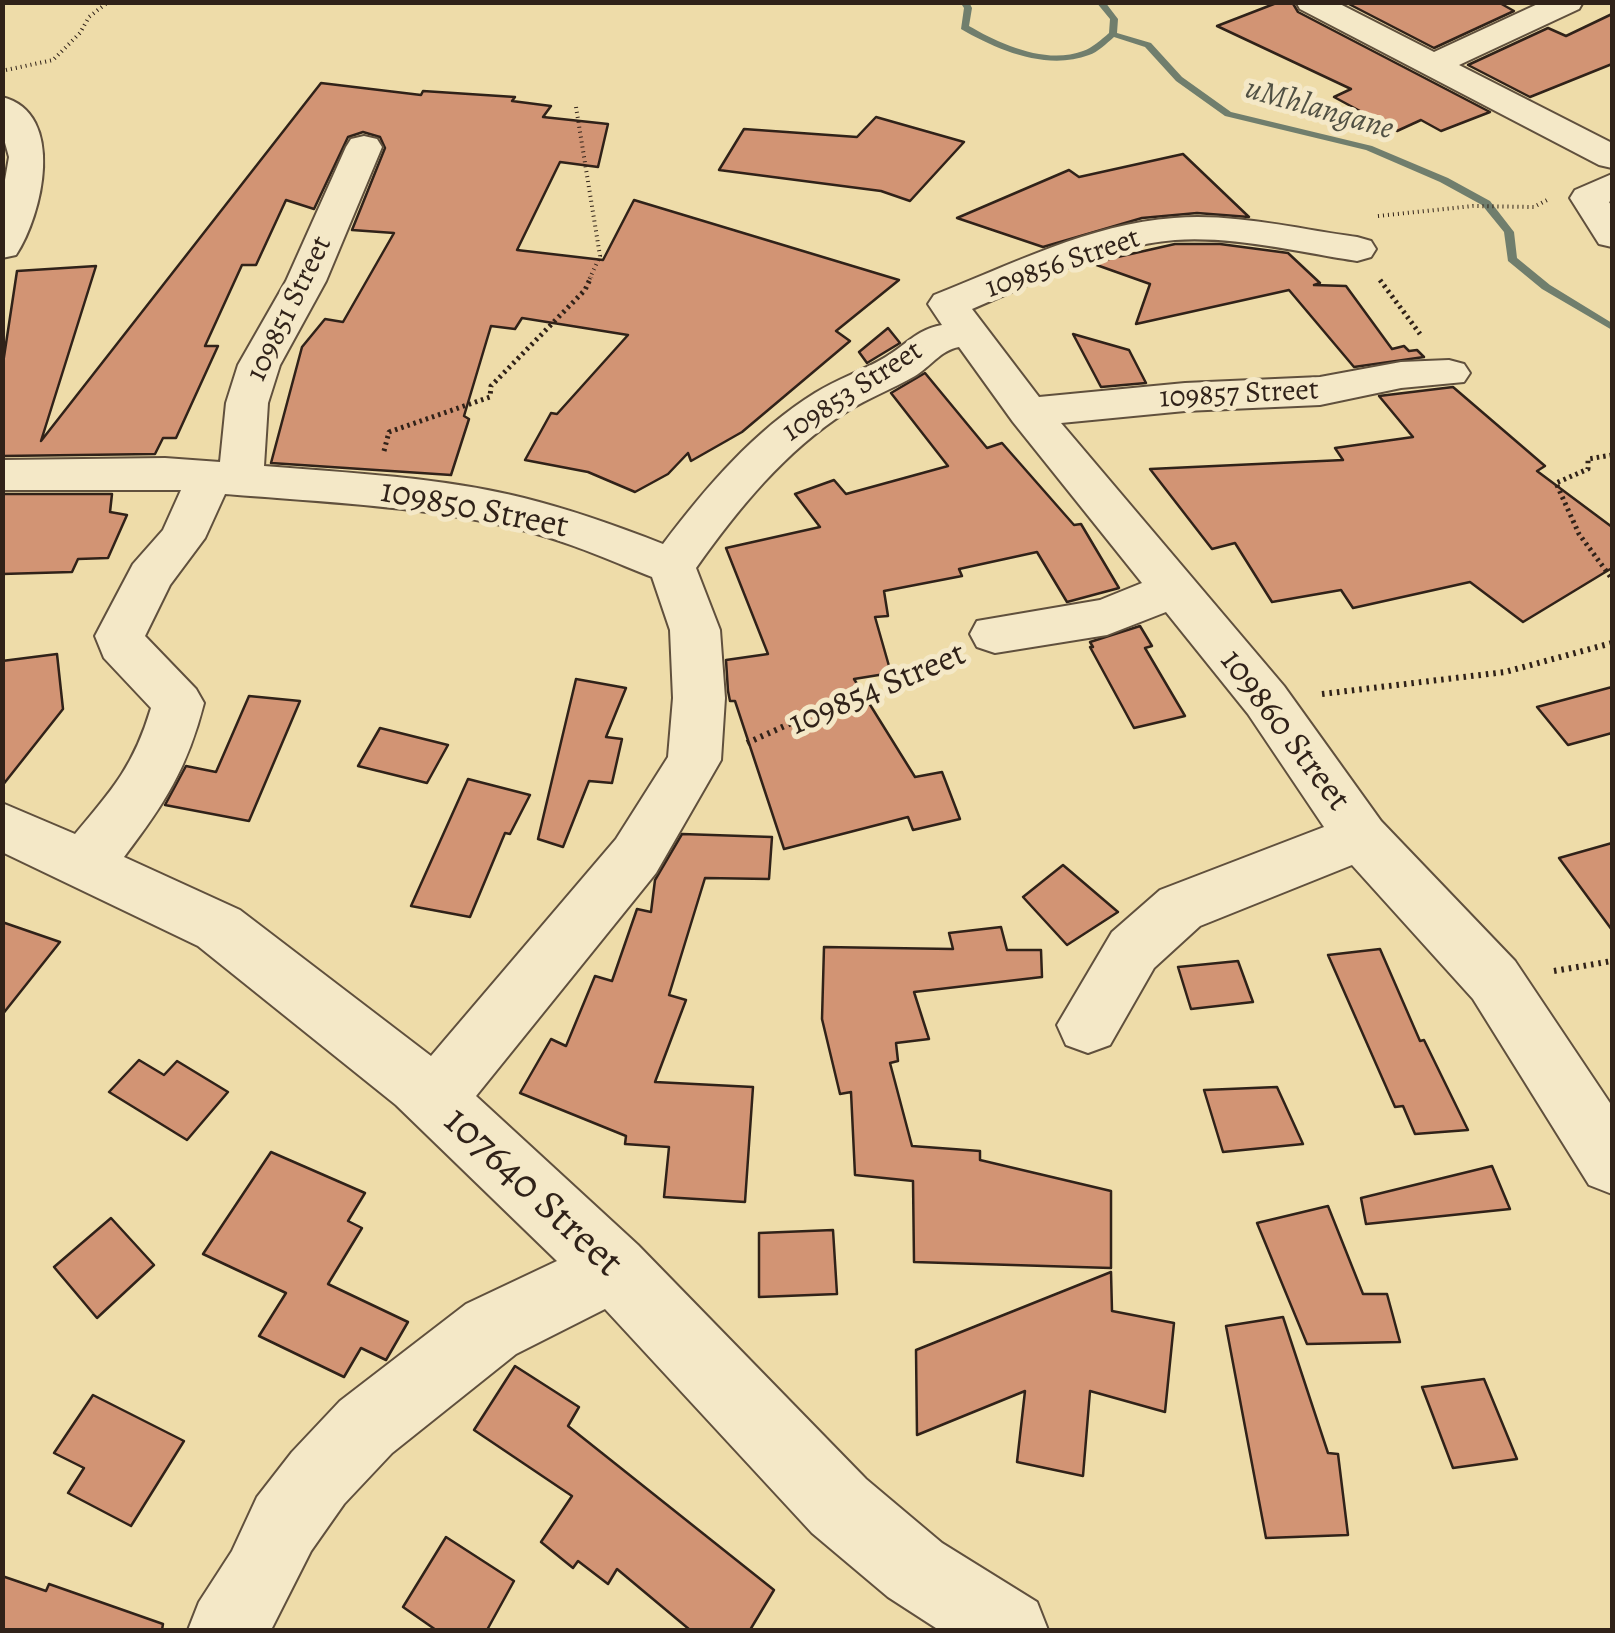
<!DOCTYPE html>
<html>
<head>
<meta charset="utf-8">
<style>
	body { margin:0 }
	#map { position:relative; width:1615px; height:1633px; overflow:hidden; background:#eedca9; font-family:Alegreya,serif }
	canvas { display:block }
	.frame { position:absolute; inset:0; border:5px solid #302219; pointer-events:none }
</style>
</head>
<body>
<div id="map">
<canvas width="1615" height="1633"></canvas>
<div class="frame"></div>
</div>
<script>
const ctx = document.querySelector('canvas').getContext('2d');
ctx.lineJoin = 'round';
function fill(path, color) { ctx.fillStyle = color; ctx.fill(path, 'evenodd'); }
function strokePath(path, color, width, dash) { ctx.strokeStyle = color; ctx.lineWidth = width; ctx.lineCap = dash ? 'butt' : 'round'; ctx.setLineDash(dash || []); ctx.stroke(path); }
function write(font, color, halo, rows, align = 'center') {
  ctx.font = font + ' Alegreya,serif'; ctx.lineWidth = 10; ctx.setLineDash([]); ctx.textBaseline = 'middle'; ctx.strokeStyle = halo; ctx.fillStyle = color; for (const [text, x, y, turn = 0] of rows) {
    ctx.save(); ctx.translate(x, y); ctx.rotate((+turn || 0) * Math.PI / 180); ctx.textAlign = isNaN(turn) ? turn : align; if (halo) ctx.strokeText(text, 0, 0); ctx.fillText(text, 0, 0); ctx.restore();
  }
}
fill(new Path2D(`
	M960,2H969L972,8L969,26C1000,44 1046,65 1083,51C1092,48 1101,40 1109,33L1110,19L1096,2H1105L1118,19L1117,33L1151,43L1182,77L1231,112L1372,146L1448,178L1490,201L1514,232L1517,258L1550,285L1612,323V330L1542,289L1508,261L1504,232L1482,205L1440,182L1366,150L1225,116L1176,81L1145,47L1114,37C1106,44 1098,52 1089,55C1047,71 997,50 961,29L964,8Z`), '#707e6d');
const building = new Path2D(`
	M1279,2H1292L1298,12L1490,112L1441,131L1421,120L1397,131L1334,97L1351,89L1217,26Z
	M1345,2H1498L1514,11L1434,48Z
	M1612,14V64L1530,97L1468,65L1548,28L1566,36Z
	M321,83L421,95L423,91L515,97L512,101L551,106L543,117L608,124L598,167L560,162L517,250L603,260L634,200L899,280L836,331L850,341L742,432L691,461L688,453L668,474L635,492L588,472L525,460L551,413L557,414L628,335L522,318L515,329L491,326L464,416L469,419L451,475L271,463L302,347L325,319L343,322L394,233L352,230L385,148L380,137L363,132L348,137L314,209L286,200L256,265H242L205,346H218L176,438H163L155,454L2,456V370L17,271L96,266L41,441Z
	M876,117L964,142L910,201L881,191L719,170L744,129L857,137Z
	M1183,154L1249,217L1197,213L1142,218L1043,247L957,218L1069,170L1079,177Z
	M1175,244H1220L1288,253L1320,283L1314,285L1346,286L1392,349L1404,346L1409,351L1417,350L1424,357L1354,367L1289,290L1136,324L1150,284L1091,263Z
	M888,328L900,343L867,363L859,352Z
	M1073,334L1129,350L1146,383L1101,387Z
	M925,373L987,448L1002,443L1074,525L1081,524L1119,588L1067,602L1037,552L959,569L962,576L884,591L888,616L875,617L891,673L854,679L915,777L942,772L960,819L913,830L908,817L784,849L735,701H730L728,691L726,660L768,654L726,548L820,527L795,494L834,480L846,494L948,466L891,393Z
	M1453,387L1545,466L1537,471L1612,527V568L1523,622L1470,582L1353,608L1341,590L1272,602L1235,543L1212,549L1150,469L1343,460L1335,448L1413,437L1379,396Z
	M2,494H112L110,512L127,515L108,558L78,559L72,572L2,574Z
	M1140,626L1152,646L1145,648L1185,716L1134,728L1090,647H1093L1090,642Z
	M57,654L63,709L2,786V661Z
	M576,679L626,688L606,737L622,739L612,783L589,781L563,847L538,839Z
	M1612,687V733L1568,745L1537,707Z
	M249,696L300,701L249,821L165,805L186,766L216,772Z
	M380,728L448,745L427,783L358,766Z
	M468,779L530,795L510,834L505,833L470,917L411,906Z
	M682,834L772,837L769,879L705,878L669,995L686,1000L655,1082L753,1087L745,1202L664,1197L669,1147L625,1144L626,1136L520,1093L551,1039L566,1046L595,976L612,981L637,909L651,912L655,880Z
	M1612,843V930L1559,858Z
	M1063,865L1118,912L1067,945L1023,897Z
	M2,922L60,942L2,1015Z
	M1001,927L1007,950H1041L1042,977L914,992L929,1039L896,1043L898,1061L890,1063L912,1146L980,1151V1160L1111,1191V1268L914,1262L913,1181L855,1175L851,1092L840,1094L822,1019L824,947L953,949L949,933Z
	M1380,949L1420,1041L1424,1040L1468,1130L1415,1134L1403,1106L1395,1107L1328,955Z
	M1238,961L1253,1002L1191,1009L1178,967Z
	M139,1060L164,1075L177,1061L228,1092L187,1140L109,1092Z
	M1277,1087L1303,1144L1223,1152L1204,1090Z
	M271,1152L365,1193L348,1221L362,1228L328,1284L408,1322L386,1360L361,1348L344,1377L259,1336L286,1293L203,1254Z
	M1492,1166L1510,1209L1366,1224L1361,1198Z
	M1328,1206L1363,1294H1387L1400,1342L1307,1344L1257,1223Z
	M111,1218L154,1265L97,1318L54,1267Z
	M833,1230L837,1294L759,1297V1233Z
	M1111,1272L1112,1311L1174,1323L1165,1412L1090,1391L1083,1476L1017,1462L1025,1391L917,1435L916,1350Z
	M1283,1317L1328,1453L1338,1454L1348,1535L1266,1538L1226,1326Z
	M515,1366L579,1407L568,1426L774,1590L750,1630H690L617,1569L608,1584L578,1561L573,1568L541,1542L572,1496L474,1430Z
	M1484,1379L1517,1459L1453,1468L1422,1387Z
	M93,1395L184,1441L131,1526L68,1493L84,1468L54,1453Z
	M446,1537L514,1581L487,1630H436L403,1607Z
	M2,1576L46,1591L49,1584L163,1624L162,1630H2Z`);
fill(building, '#d29474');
strokePath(building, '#302219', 2.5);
const street = new Path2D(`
	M1296,2H1336L1434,52L1542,2H1583L1579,9L1459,65L1612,143V168L1599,165L1300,9Z
	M2,97C67,113 42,216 16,255L2,258V197L9,157L2,132Z
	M364,136L377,139L382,147L326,281L280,365L268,403L264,466C350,473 440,477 524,498C572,510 617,526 663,544C706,487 754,431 815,393C837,379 862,371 884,358C907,345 915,330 942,325L928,304L934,295C1011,265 1090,224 1174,218C1235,213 1297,229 1357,237L1371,241L1376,249L1371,257L1357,261C1297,252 1235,236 1175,240C1103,246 1037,282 972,309L1039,397L1185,383L1320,377L1401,362L1449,360L1464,364L1470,373L1464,382L1401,388L1320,405L1185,411L1061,423L1284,686L1381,821L1515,961L1612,1106V1194L1589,1185L1473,999L1352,865L1200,926L1154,968L1110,1045L1088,1053L1066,1045L1057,1025L1112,932L1160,890L1324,827L1248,714L1166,612L1107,635L995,653L977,647L970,634L977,621L1100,600L1142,583L1013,422L959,347C941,350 930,367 915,376C892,389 868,398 846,412C785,451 738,509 696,568L720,630L725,698L721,760L656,873L476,1096L638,1245L866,1479L942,1543L1037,1602L1048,1630H939L888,1597L812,1533L605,1309L516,1354L392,1453L344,1504L311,1551L271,1630H188L199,1602L232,1551L257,1497L292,1452L340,1401L466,1304L557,1261L396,1105L198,946L2,852V803L75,834C113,789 134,765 151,708L104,658L95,636L133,564L163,530L181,490H2V460L165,458L220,462L226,403L238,365L286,281L346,147L351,139ZM225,494C323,502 426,506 522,530C567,541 609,560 652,577L670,630L673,698L668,757L616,839L431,1056L240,910L124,857C165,803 187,769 204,703L196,689L145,636L170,585L205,538Z
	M1612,174V200L1609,202L1612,207V247L1599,244L1570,198L1575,190Z`);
strokePath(street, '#60503d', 4);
strokePath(new Path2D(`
	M6,70L53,60L80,33L89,17L108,2
	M576,107L600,256L589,280
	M1378,216L1473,206L1534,207L1547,200`), '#302219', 4, [1, 4]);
strokePath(new Path2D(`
	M1380,280L1420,334
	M384,451L389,432L490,397L491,386L585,290L591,277
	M1612,455L1588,459V469L1556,483L1579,534L1612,579`), '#302219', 5, [2.5, 4]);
strokePath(new Path2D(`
	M1322,694L1505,672L1612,643
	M747,743L840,701L882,693L959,663
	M1554,971L1612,961`), '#302219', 6, [2.5, 5]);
fill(street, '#f4e8c7');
write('30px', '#302219', '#f4e8c7', [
	["109856 Street",1063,264,-19],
	["109851 Street",290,309,-64],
	["109853 Street",853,392,-33],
	["109857 Street",1239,395,-3]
]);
write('italic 32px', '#505043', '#f4e8c7', [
	["uMhlangane",1319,110,16]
]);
write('35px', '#302219', '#f4e8c7', [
	["109850 Street",474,510,11],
	["109854 Street",878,690,-23],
	["109860 Street",1284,731,53]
]);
write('42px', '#302219', '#f4e8c7', [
	["107640 Street",532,1193,43]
]);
</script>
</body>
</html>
